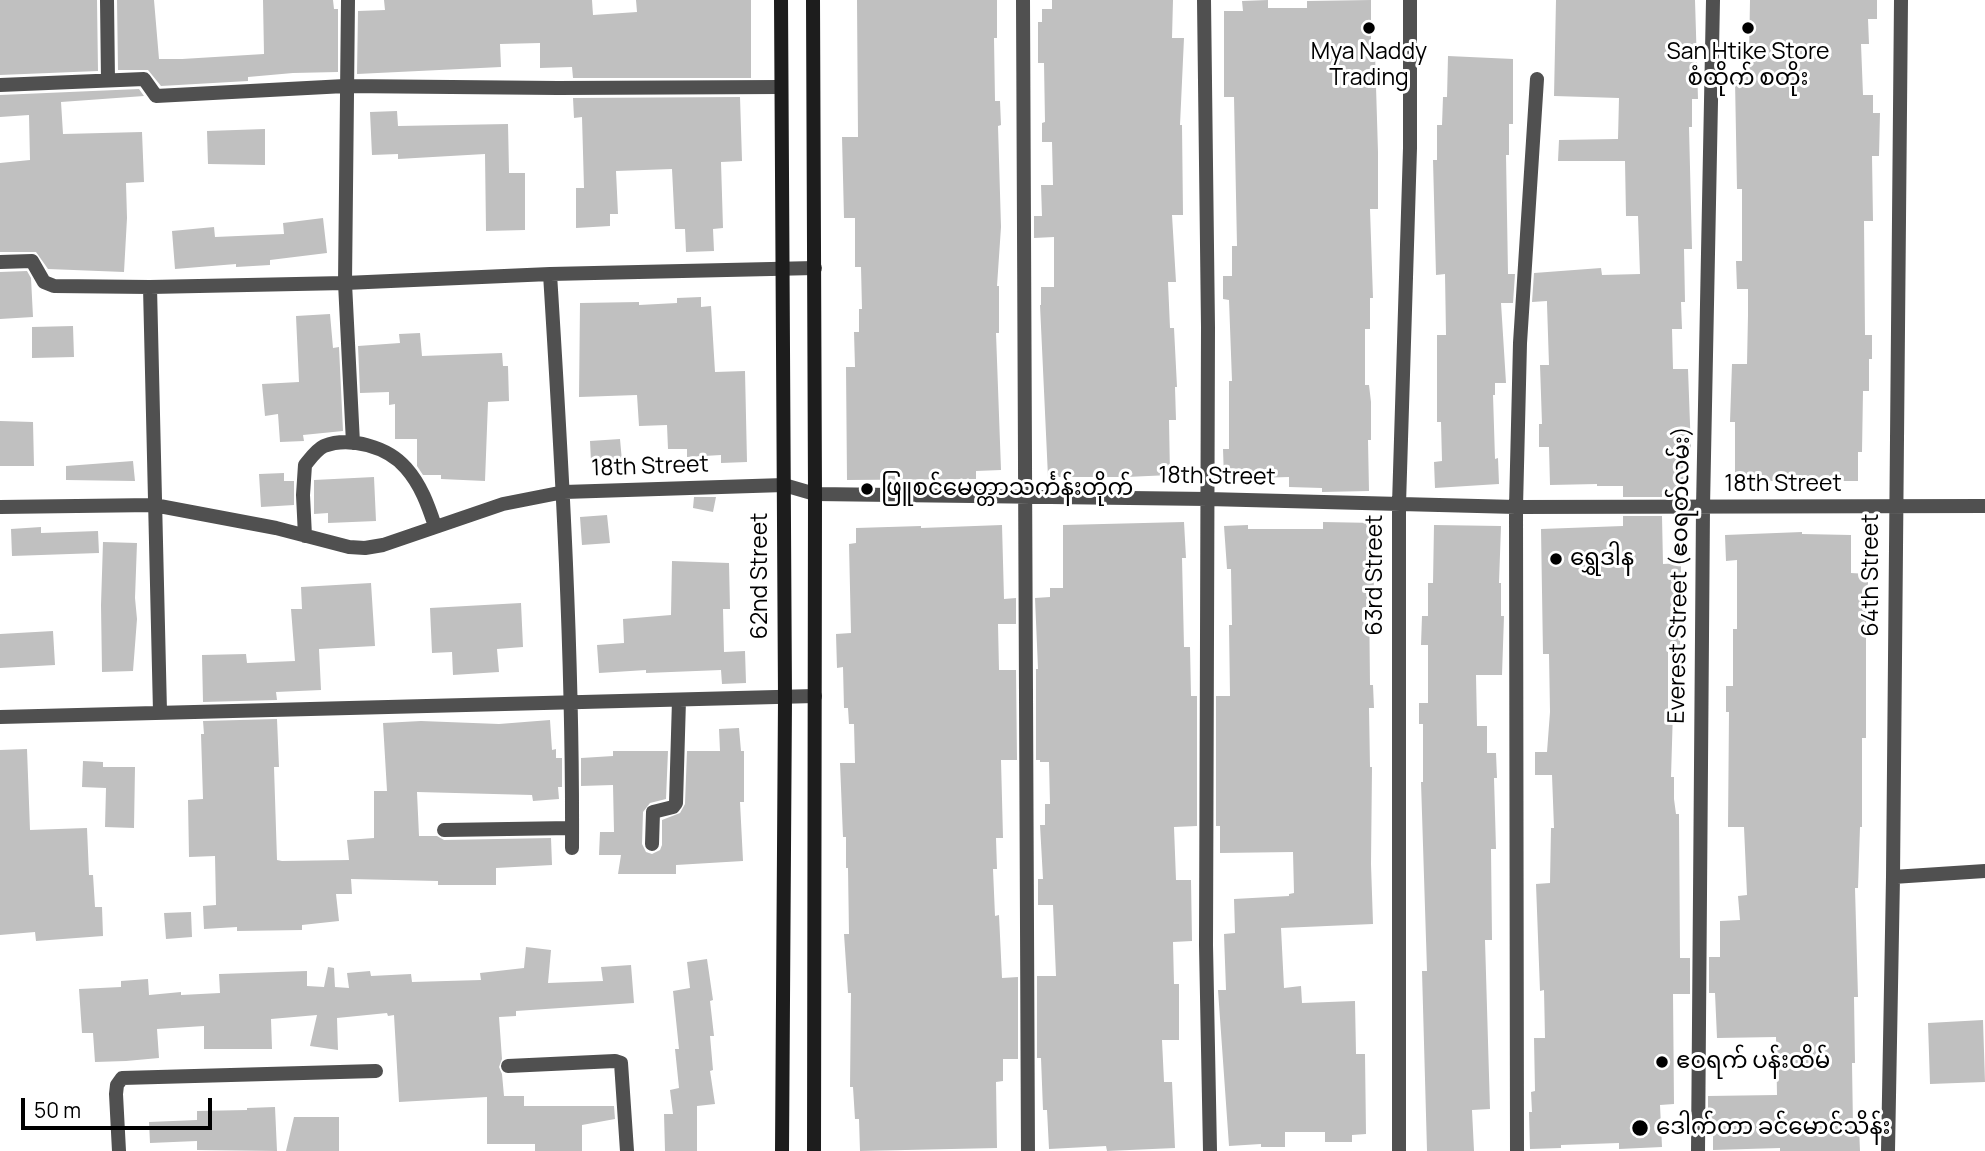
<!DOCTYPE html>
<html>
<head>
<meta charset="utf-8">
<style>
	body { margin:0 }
	#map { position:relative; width:1985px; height:1151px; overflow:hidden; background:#fff; font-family:Manrope,sans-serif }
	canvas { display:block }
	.scale { position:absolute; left:21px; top:1098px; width:191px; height:32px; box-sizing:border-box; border:4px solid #000; border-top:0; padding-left:9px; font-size:21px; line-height:24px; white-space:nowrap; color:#000; -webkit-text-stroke:5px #fff; paint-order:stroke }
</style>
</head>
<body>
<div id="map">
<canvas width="1985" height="1151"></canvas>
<div class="scale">50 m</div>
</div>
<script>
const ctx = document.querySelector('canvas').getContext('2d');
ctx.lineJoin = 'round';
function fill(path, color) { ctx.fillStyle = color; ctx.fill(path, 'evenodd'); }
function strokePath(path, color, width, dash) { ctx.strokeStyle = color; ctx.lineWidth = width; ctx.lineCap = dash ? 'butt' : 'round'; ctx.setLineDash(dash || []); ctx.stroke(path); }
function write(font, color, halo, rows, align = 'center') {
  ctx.font = font + ' Manrope,"Noto Sans Myanmar",sans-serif'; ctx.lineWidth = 6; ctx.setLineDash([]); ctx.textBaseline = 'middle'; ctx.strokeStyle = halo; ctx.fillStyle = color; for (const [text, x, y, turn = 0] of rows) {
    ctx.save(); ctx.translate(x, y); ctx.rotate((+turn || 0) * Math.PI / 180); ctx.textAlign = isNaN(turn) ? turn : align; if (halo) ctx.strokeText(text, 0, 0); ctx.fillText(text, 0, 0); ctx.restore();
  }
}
fill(new Path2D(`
	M0,0H97L98,71L0,75Z
	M117,0H154L159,59H182L264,54L263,0H333L334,9H338V72L293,73L248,77V81L161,86L148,70H118Z
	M384,0H592L593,15L637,12L636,0H751V78H573L572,67L540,68V43L500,44L501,67L357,74L358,11L385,10Z
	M857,0H997V38H994L995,101H1000L1001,125L998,126L1001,227L997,286H999V333H996L1001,470L976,471V479L847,480L846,367H855L854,332H859V309H862L861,267H855V218H844L842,137H858Z
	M1052,0H1173L1172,38H1184L1180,125H1182L1183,215H1172L1176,282H1168L1170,328H1174L1177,387H1175L1176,420H1169L1170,475L1127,477H1048L1040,305H1041V287H1054V237L1034,238V216H1042L1041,185H1053L1052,142H1042V123L1045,122L1044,63H1038V22H1042V9H1052Z
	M1268,0V8H1307V1L1371,0V53H1375L1378,152V209H1370L1373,298H1370V329H1365V385H1369L1371,402V440H1368L1369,491L1322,492V488L1289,487V477L1224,479L1223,449H1229V381H1232L1229,300L1223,299V276H1232V246H1237L1234,97H1224V11H1243L1242,1Z
	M1556,0H1695L1698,99H1692V127H1689L1692,249H1684L1685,302H1681L1682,329H1672L1673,369H1688L1691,451H1683L1684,491L1662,492V497H1623V486H1597V484L1550,485L1549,447H1539V424H1542L1540,365H1549L1547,304V301L1532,302L1534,273L1601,268L1602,275L1640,274L1638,216H1626L1625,161H1558L1559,140L1618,139L1619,98L1554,96Z
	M1750,0H1877V19H1868L1869,44H1861L1863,95H1873V113H1880L1879,156H1872L1873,221H1864L1865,335H1872V359H1869V391H1863L1862,452H1858V481H1735V422H1730L1732,364H1747L1748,315V289H1737L1736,261H1742V189H1737L1735,80H1745V57H1749Z
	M1448,56L1513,59V124H1509V155H1506L1508,274H1515L1513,303H1501L1506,383H1495V395H1493L1495,459L1498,458L1499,484L1435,488L1434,462L1442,461L1441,422H1437V335H1446L1445,274L1436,275L1433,160H1437V125H1442L1443,97H1447Z
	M139,89L144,96L61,102L63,134L142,132L144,182L126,183L127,218L124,272L48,269L36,252H0V163L30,160L29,115L0,117V95Z
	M740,97L742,161L721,162L723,228L713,229L714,251L686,252L685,229H675L672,169L616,171L618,214H610V226L576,228V188H584L582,117L574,118L573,98Z
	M397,111L398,126L508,124L509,173H525V230L486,231L485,154L398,159V154L372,155L370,112Z
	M265,129V165L208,164L207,131Z
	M323,218L327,253L270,260V265L236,267V264L175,269L172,231L214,227L215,237L284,234L283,223Z
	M27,271L31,278L33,317L0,319V272Z
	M701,297V307L711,306L715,372L745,371L747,462L721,463V455L687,457V449H668L667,425L639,426L637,395L579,397L580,303L639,302V305L677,303V298Z
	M330,314L333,348L339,347L343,431L303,435L304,441L280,442L278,414L265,416L262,384L299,382L296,316Z
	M73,326L74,357L32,358V327Z
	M420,333L422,356L502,353L503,366H508L509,401L488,402L485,481L441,479V475H423L417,466V439H395V404L389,405V392L360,393L358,346L400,343L399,334Z
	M0,421L33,422L34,466H0Z
	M620,439L622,461L591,462L590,441Z
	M133,461L135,481L66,480V466Z
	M284,473V481H294V505L261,507L259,474Z
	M374,477L376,521L328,523V513L314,514V480Z
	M694,497H716L713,512L693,508Z
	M607,515L610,543L582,545L580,517Z
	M1623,516H1662L1663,564L1681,563L1680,648H1668V710H1673L1671,777H1674V799L1676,814H1679L1680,958H1690V994H1673L1674,1104L1660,1105L1662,1147L1619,1149V1143L1561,1145V1148L1530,1149L1529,1112H1532L1531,1092L1535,1091L1534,1038H1545L1544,990L1540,991L1536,884L1550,883L1551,828H1554L1552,775H1535V752H1547L1550,712L1549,654H1543L1541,529L1623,526Z
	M1184,522L1186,558H1182L1184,647H1190L1191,696H1197V826L1174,827L1176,880H1191L1192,941L1173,942L1174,984H1179V1040H1162L1164,1082H1172L1175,1148L1107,1151L1106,1146L1049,1149L1047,1110H1043L1041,1058H1037V976H1056L1053,905H1038V879H1043L1040,825H1045V804H1050L1049,762H1040V760H1036V669H1038L1035,598L1050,597V588H1063V525Z
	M1323,522L1376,523L1377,559H1373L1374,591H1369L1370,685H1373L1374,708H1369L1370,767H1372L1371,864L1373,924L1281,928L1284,988L1301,986L1302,1003L1355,1001L1356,1054H1365L1366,1134L1352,1135V1142H1325V1132H1285V1147H1261V1144L1229,1146L1218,990H1226L1224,934L1235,933L1234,899L1289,896V894L1294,893L1293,852L1220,853V826H1216V696H1230L1229,625H1232L1231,569H1227L1224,526L1248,525V529H1323Z
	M1002,525L1004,599L1016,598V624H998L999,670H1016L1017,760H1001L1003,838H996L997,869H993L995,916L999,915L1002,978L1018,977V1059H1003V1081L996,1082L997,1148L860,1151L859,1119H855L853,1087H850L851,993H848L844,934H849L848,868H846V837H843L840,763H855L854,724H849L848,708H844L843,667L837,668L836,634L851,633L849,544L856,543V528L921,526V528Z
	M1434,525L1501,526L1499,583H1501V616H1504L1502,675H1476L1477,726H1487V753H1496L1497,778H1494L1496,849H1491L1492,940H1485L1490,1109L1472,1110L1474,1151H1427L1422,971H1427L1421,782H1423V724H1419V703H1428V645H1421L1422,616H1428V583H1433Z
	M41,527V533L98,531L99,553L12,556L11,529Z
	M1802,532V534L1851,535V573L1868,574V599H1866V738H1862V827H1860L1858,888H1855L1858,997H1854L1855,1063H1852L1853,1127H1859L1860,1151H1780V1148L1713,1150V1124H1708V1096L1777,1095L1776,1037L1717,1038L1715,993H1709V957H1720V921L1740,920L1738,896L1747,895L1744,827H1728L1729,712H1726V686H1733V629H1737V560L1726,561L1725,535Z
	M103,542L137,543L135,598L137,619L133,671L102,672L101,605Z
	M672,561L729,563L730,609H723L724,652L745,651L746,683L722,684L721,670L646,673V670L599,673L597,645L624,643L623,619L671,615Z
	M371,583L375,646L319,649L321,690L276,692L277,700L203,702L202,655L246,654L247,663L295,661L291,609H302L301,587Z
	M521,603L523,647L497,649L499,672L453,675L452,652L432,653L430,608Z
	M53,631L55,665L0,668V634Z
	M277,719L279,767H274L277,860L282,861L349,860L347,840L374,838V791H387L383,723L421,721L499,724L550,720L552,750L556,749V758H562V787H558L559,799L533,801L532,795L417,792L419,836H437L444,840L551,838L552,865L496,868V885H438V881L351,879L352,894H336L339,921L302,925V930L237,931V927L204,929L203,906L216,905L215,856L189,857L188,800L203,799L201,734H204L203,721Z
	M739,728L741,751H744V802H740L743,861L676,865V874H618L621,855H599L600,832H614L613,785L581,786V758L613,756V751H668L666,799L650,803L643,812L642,844L646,852L652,854L660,850L662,845V820L680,813L685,804L687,751H720L719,729Z
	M27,749L30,830L87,828L89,875H93L95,907H102L103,936L36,941L35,932L0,935V750Z
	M83,761L103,762V767H135L134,828L105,827L106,788L82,787Z
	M191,912L192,937L166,939L164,913Z
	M526,947L551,950L548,983L603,981L601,967L631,965L634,1003L516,1011V1016L499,1017L502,1059L499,1067L502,1074L504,1096H495H524V1106H614L615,1119L582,1125V1151H535V1144H487V1097L399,1102L394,1015L388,1016L387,1013L337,1018L338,1050L310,1046L317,1015L271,1019L272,1049H204V1026L157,1029L159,1058L126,1061L95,1062L93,1033H82L79,989L121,987V981L148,979L149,995L181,992V995L220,993L219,974L307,971V986L324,987L328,967L334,968L335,987L349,988L347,973L370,971L371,976L411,974L412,982L481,980L480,973L524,968Z
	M707,959L713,1000L710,1001L714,1036H710L713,1070L710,1071L715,1104L697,1106V1151H665L664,1114H673L670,1090L679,1088L675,1049H679L673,991L690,988L687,962Z
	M1983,1020L1985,1082L1930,1084L1928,1023Z
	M275,1107L277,1151L197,1150V1141L150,1143L149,1122L197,1120V1111L247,1110V1108Z
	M294,1117H339V1151H286Z`), '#c0c0c0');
strokePath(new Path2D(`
	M107,0L108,80
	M348,0L345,283L353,443
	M1023,0L1028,1151
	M1204,0L1208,327L1206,945L1210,1151
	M0,85L144,79L156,96L345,86L558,88L781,87
	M0,262L32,261L44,282L54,286L150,287
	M550,274L815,268
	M0,507L154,505L276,528L349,547L365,548L383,545L503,504L564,492L784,485L815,494L1208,499L1516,507L1985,506
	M305,536L303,495L305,465C310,459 316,450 324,446C350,436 388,447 406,468C421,485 428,505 435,526
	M160,712L150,287L345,283L550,274C562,466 573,657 572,848
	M0,717L815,696
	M444,830L572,828
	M652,844L653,812L673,807L676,803L679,700
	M1893,877L1985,871
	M508,1066L615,1061L621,1063L627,1151
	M119,1151L116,1094L117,1085L122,1078L376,1071
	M1399,1151V504L1410,148V0
	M1517,1151L1516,507L1520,343L1537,79
	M1698,1151L1703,507L1713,0
	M1888,1151L1893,877L1901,0`), '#505050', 14);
strokePath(new Path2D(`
	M781,0L785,698L782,1151
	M813,0L815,494L814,1151`), '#1d1d1d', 14);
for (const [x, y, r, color] of [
	[1369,28,7,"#000"],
	[1748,28,7,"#000"],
	[867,489,7,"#000"],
	[1556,559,7,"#000"],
	[1662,1062,7,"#000"],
	[1640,1128,9,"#000"]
]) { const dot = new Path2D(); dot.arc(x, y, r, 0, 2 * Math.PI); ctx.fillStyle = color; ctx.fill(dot); strokePath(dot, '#fff', 2.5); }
write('23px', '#000', '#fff', [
	["Mya Naddy",1369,53,"center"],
	["Trading",1369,79,"center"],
	["San Htike Store",1748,53,"center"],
	["စံထိုက် စတိုး",1748,79,"center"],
	["ဖြူစင်မေတ္တာသင်္ကန်းတိုက်",881,489],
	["ရွှေဒါန",1570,559],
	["ဧဝရက် ပန်းထိမ်",1676,1062],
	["ဒေါက်တာ ခင်မောင်သိန်း",1656,1128]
], 'left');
write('23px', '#000', '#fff', [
	["18th Street",650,467,-2],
	["18th Street",1217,477,1],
	["18th Street",1783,485],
	["63rd Street",1376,575,-90],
	["Everest Street (ဧ၀ရတ်လမ်း)",1680,575,-89],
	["64th Street",1872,575,-90],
	["62nd Street",761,576,-90]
]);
</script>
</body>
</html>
